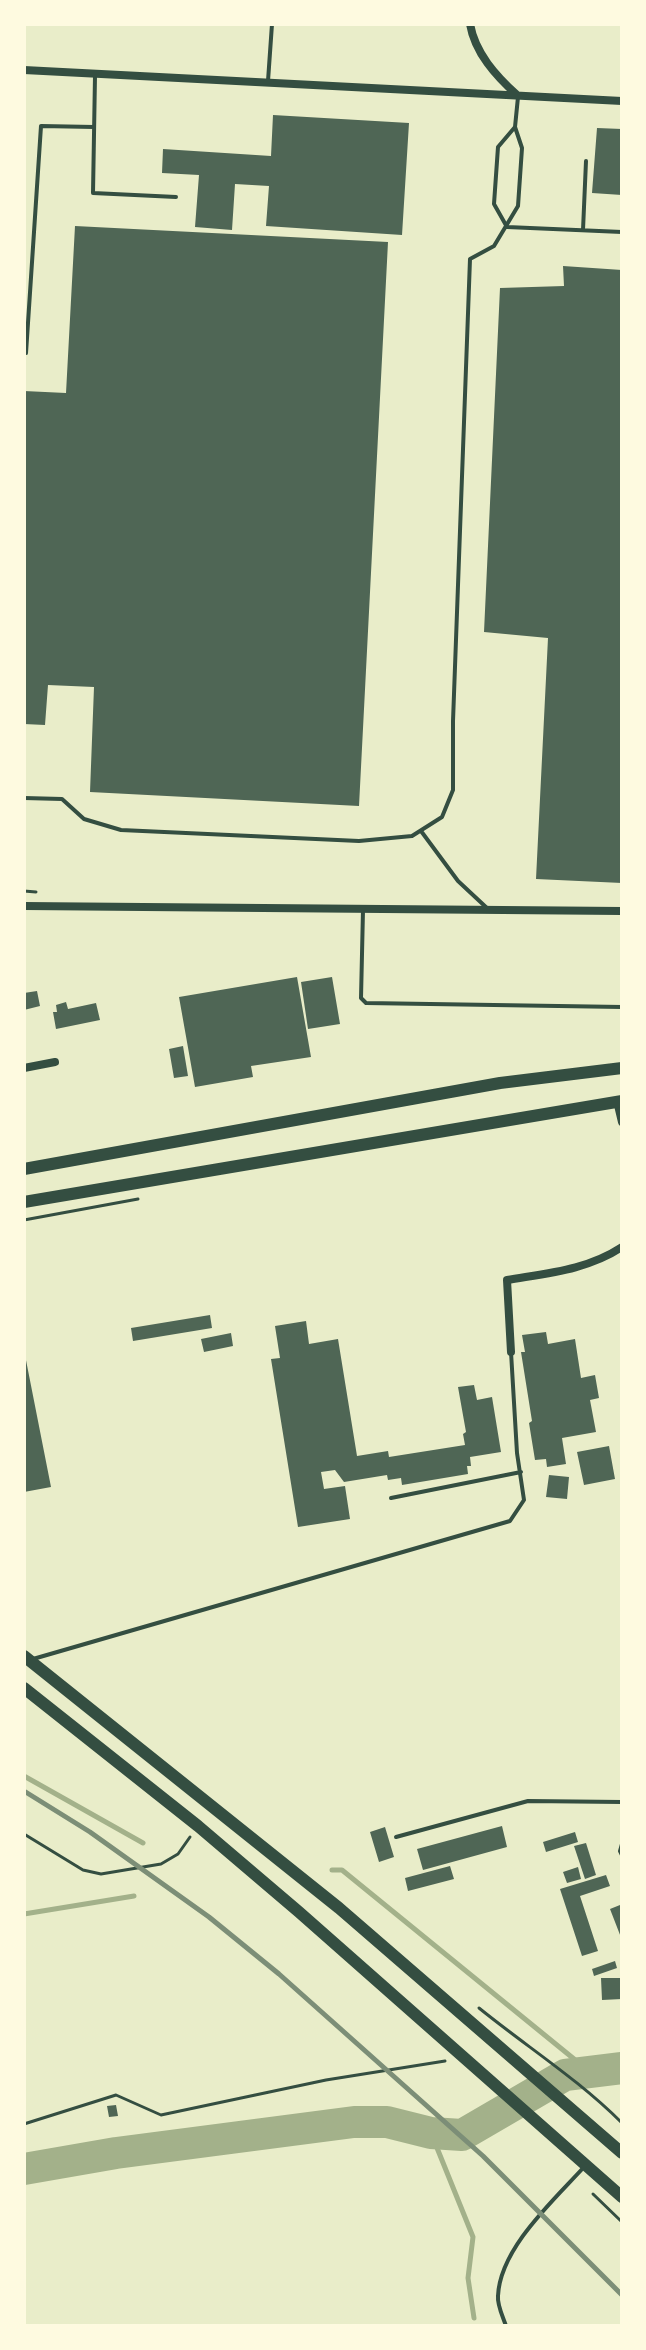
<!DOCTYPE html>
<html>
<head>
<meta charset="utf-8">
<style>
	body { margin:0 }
	#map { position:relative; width:646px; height:2350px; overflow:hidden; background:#e9edc9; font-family:Jost,sans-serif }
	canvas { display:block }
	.frame { position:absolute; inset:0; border:26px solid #fefae0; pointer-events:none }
</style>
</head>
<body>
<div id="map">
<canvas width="646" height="2350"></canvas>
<div class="frame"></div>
</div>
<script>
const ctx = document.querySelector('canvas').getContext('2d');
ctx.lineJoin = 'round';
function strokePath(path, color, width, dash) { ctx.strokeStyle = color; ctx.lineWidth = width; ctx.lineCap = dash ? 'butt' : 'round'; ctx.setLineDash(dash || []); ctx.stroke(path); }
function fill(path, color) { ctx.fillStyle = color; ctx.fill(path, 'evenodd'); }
strokePath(new Path2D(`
	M24,1776L143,1843
	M332,1870H342L590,2072
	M24,1914L134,1896
	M431,2133L473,2237L468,2278L474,2318`), '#a3b18a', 5);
strokePath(new Path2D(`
	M24,2169L116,2153L354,2122H387L431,2133L462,2135L565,2075L622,2068`), '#a3b18a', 32);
fill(new Path2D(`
	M273,115L409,123L402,235L266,226L269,186L235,184L232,230L195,227L199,175L162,173L163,149L271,156Z
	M597,128L622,129V195L592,193Z
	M75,226L388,242L359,806L90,792L94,687L48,685L45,725L24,724V391L66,393Z
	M563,266L622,270V883L536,879L548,638L484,632L500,288L564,286Z
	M297,977L311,1057L251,1066L253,1077L195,1087L179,997Z
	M332,977L340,1024L308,1029L301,982Z
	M37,991L40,1006L24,1010V993Z
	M66,1002L68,1009L96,1003L100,1020L56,1029L53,1012H57L56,1005Z
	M183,1046L188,1076L174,1078L169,1049Z
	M210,1315L212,1328L133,1341L131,1328Z
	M306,1321L309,1344L338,1339L357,1456L388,1451L389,1457L465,1445L463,1434L466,1432L458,1387L474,1385L477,1400L492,1397L501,1452L470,1457L471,1466H467L468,1474L402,1485L401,1478L388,1480L387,1475L344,1482L335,1470L321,1472L324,1489L345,1486L350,1519L298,1527L271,1359L280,1358L275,1326Z
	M546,1332L548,1344L575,1339L581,1378L595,1375L599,1398L590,1400L596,1432L562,1438L566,1464L547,1467L546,1459L535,1460L529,1423L532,1421L521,1352H525L522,1335Z
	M231,1333L233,1346L204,1352L201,1339Z
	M24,1350L51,1487L24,1492Z
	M609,1446L615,1479L584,1485L577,1452Z
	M549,1475L569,1477L567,1499L546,1497Z
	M502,1826L507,1847L423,1870L417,1849Z
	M385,1827L394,1857L379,1862L370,1832Z
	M575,1832L578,1842L546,1852L543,1842Z
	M586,1843L596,1875L585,1879L574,1846Z
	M450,1866L454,1879L408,1891L405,1878Z
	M578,1867L581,1879L567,1883L563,1872Z
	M606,1875L610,1886L580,1896L598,1951L582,1956L560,1889Z
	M620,1905L622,1909V1940L610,1909Z
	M615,1961L617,1968L594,1976L592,1969Z
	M601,1978H622V1999L602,2000Z
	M116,2105L118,2116L109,2117L107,2106Z`), '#4f6655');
strokePath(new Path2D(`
	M24,891L36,892
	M24,1220L138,1199
	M24,1834L83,1870L101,1874L161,1864L178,1854L190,1837
	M479,2008C527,2047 578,2079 622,2123
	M24,2124L116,2095L161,2115L326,2080L445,2061
	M593,2194L622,2222`), '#344e41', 3);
strokePath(new Path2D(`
	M95,76L93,193L176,197
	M268,81L272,24
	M507,227L622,232
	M507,227L494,204L498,147L515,127
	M583,230L586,161
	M24,353H26L41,126L94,127
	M24,798L62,799L84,819L121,830L359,841L412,836L442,817L453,790V721L470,259L494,246L518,206L522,148L515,127L518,97
	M421,831L458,881L488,909
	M363,910L361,998L366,1003L622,1007
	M391,1498L521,1472
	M33,1659L510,1521L524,1500L517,1453L511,1352
	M396,1837L528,1801L622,1802
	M622,1844L620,1851L622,1855
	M506,2326C503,2317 497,2305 498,2296C500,2248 554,2200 584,2167`), '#344e41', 4);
strokePath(new Path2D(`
	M470,24C475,53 496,76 517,95
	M24,70L622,101
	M24,906L622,911
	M24,1068L55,1062
	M617,1101L622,1122
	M511,1352L507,1280C548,1273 587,1270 622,1247`), '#344e41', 8);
strokePath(new Path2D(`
	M24,1169L500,1083L622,1068
	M24,1202L622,1101
	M24,1656L339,1908L622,2153
	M24,1688L198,1826L299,1912L622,2197`), '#344e41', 12);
strokePath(new Path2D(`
	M24,1791L90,1832L209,1917L279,1974L483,2156L622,2295`), '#7c8e77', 5);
</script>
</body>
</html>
